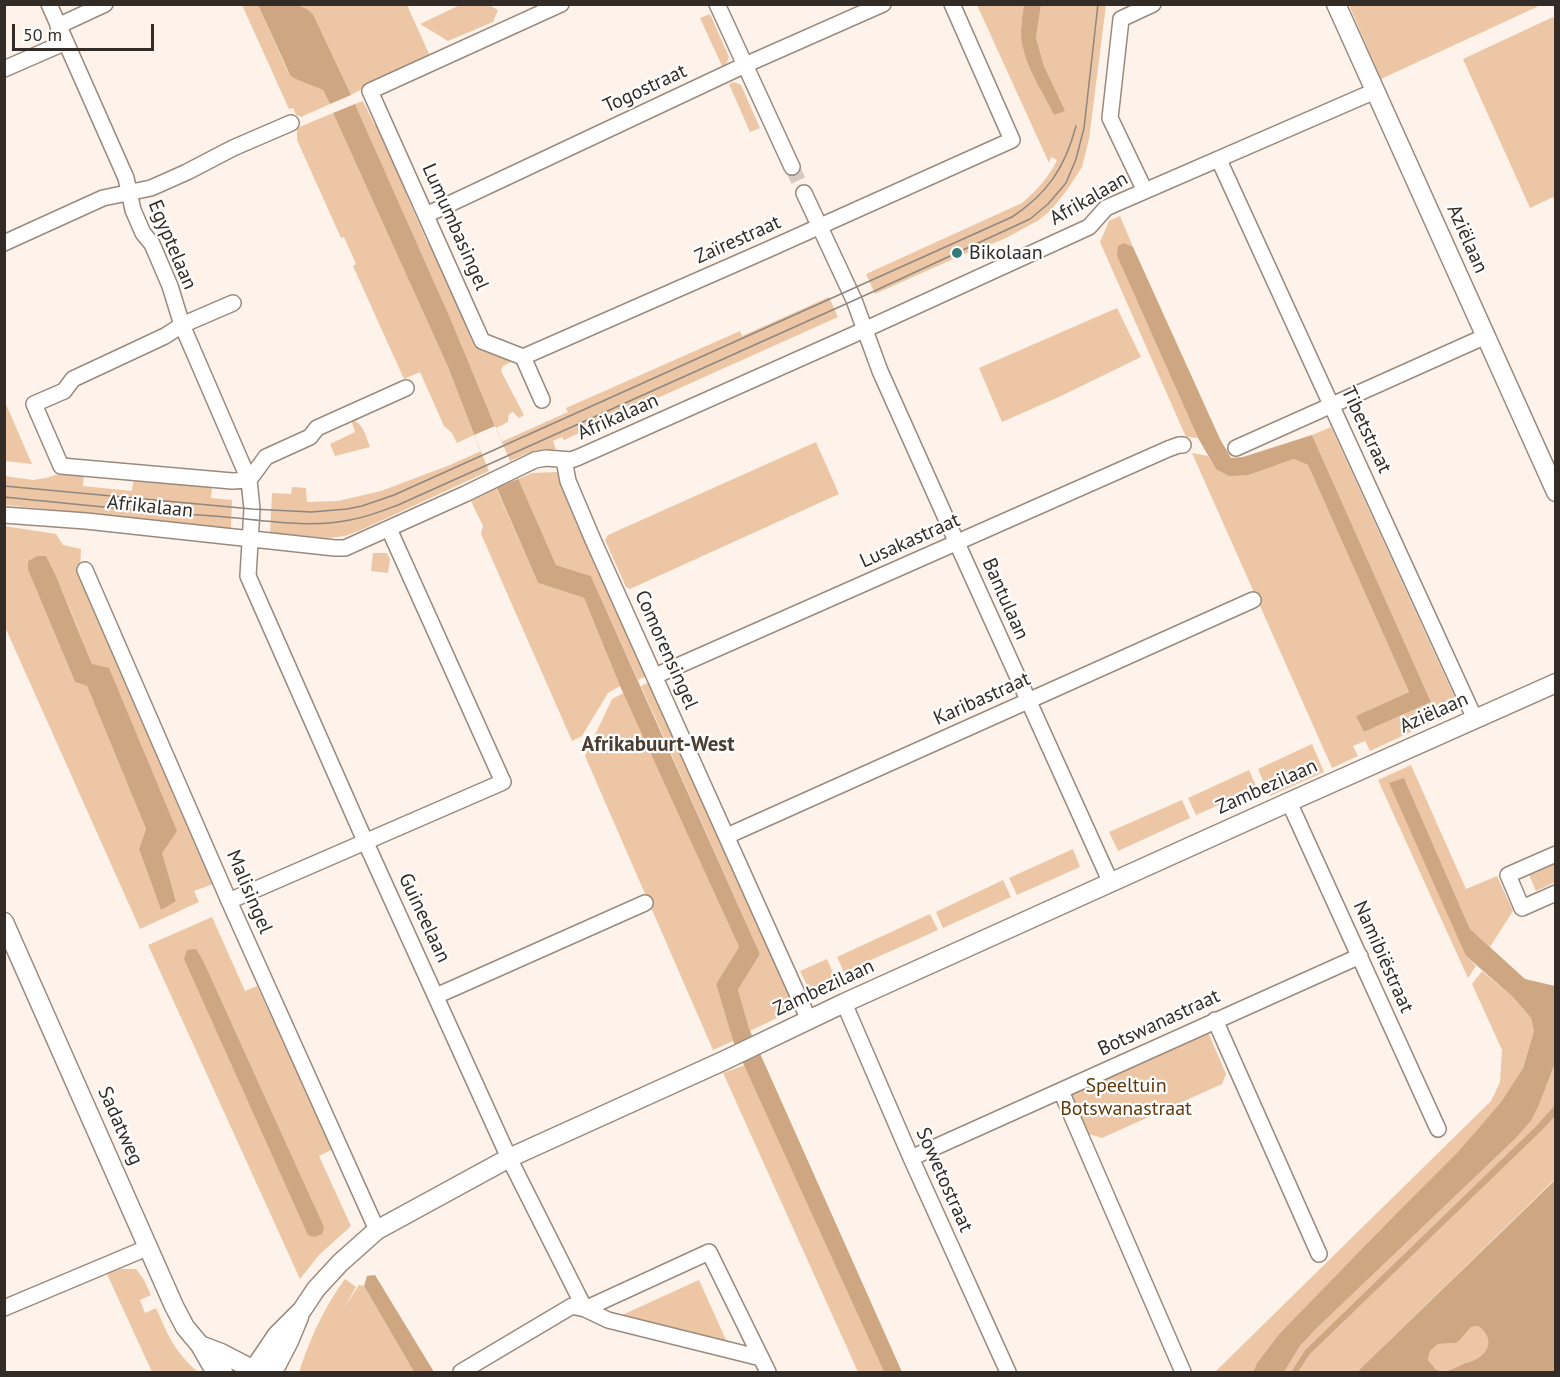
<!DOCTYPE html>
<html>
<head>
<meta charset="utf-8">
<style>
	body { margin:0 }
	#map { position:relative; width:1560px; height:1377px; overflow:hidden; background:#fdf3ea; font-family:"PT Sans",sans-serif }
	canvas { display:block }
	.frame { position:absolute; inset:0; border:6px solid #322b26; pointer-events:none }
	.scale { position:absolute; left:12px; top:24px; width:142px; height:27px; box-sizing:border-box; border:3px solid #322b26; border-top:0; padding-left:8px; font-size:18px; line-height:21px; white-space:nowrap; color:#322b26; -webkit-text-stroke:4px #fff; paint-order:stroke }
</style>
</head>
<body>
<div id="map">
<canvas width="1560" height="1377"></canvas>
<div class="frame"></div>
<div class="scale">50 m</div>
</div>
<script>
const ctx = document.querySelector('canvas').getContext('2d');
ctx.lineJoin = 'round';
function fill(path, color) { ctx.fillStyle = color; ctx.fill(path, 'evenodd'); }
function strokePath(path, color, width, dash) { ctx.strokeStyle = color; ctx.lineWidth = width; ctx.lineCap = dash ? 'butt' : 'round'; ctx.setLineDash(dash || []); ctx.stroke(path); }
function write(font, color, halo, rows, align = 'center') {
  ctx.font = font + ' "PT Sans",sans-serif'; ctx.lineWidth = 4.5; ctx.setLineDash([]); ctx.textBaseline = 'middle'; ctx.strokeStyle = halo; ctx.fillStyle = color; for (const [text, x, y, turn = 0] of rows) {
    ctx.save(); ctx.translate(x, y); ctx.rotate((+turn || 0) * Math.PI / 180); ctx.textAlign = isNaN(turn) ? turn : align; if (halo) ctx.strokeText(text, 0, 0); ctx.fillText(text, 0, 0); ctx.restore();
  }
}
fill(new Path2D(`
	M242,5H258L287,70L293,78L323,90L330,104L301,117L296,115L293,108L289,109Z
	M299,5H407L430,56L382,78L351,95L314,16Z
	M460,5H489L498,10L493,22L448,41L420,24Z
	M977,5H1024L1021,26L1054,115L1064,111L1044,66L1036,38L1041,5H1106L1089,139L1082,167L1067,190L1051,210L1039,220L1006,238L970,253L969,252L875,294L866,274L1022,203C1037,190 1049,177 1057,160L1051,157L1049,163Z
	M1349,5H1541L1381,79Z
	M710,14L729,57L726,64L722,66L700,18Z
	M1553,17L1556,23L1555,201L1553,197L1530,208L1463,59Z
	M734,82L741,85L760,128L750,132L729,84Z
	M363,101L374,124L382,129L406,183V194L427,242L435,247L467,318V329L474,346L513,361L503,366L501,371L524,415L519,418L513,412L509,414L508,422L496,428L451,320L355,104Z
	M333,113L448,367L474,435L457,443L452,433L444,426L420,372L404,379L353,266L356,264L344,237L341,238L297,140V128Z
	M1120,216L1133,247L1124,243L1117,256L1198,438L1186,437L1100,242L1109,221Z
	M829,297L838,317L564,440L562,437L553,441L556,449L528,453L361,530L345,536L328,538L270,533L272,493L291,494L292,487L306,488L307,502L338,501L381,491L450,465L568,412L566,408L740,331L742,336Z
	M1117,308L1141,357L1061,396L1002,422L979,368Z
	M4,402H5L32,464L5,461Z
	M351,420C363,421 366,437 370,447L335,456L330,444L355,432Z
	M1331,427L1460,709L1370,751L1365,741L1353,746L1358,756L1332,768L1192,453L1208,456L1216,469L1277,465L1294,459L1308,465L1409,692L1357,716L1364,732L1431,702L1312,435Z
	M816,442L839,494L630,589L626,587L605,540L608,535Z
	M67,471L84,473L83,486L132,491L134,478L212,487L211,498L232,500L231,528L5,505V476L33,480L46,478Z
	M558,472L648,675L638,680L591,576L556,565L518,479L532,473Z
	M496,488L538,583L584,598L620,686L608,693L582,736L572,741L481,534L483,526L471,501Z
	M4,526L56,534L63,545L81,549L80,572L216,883L194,891L199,902L140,929L5,627ZM37,556H46C73,611 94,669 115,727C136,784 158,842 176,900L161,910L139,849L146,829L87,686L75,682L28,570V561Z
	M373,553H387L390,559L388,573L371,571Z
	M651,681L800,1007L750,1031L738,990L760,954L641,686Z
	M624,693L739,947L716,984L733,1041L713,1050L585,756L612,699Z
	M1312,744L1324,772L1270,796L1258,769Z
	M1411,765L1466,889L1497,876L1513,911L1490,947L1470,929L1404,778L1466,956L1476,966L1468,978L1378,780Z
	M1249,770L1257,788L1196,815L1188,798Z
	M1182,800L1190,818L1118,851L1109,832Z
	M1073,849L1080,867L1017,895L1009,878Z
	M1555,864V882L1536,891L1529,875Z
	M1003,880L1011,897L943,928L936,912Z
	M930,914L938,930L844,972L837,957Z
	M212,917L245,991L257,986L333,1149L319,1156L351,1226L319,1255L300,1279L148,945ZM196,949L203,960L324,1227Z
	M827,959L840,989L827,995L823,987L811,993L800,971Z
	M1482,971L1513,997L1531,1018L1534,1031L1523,1068L1501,1102L1460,1151L1382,1228L1280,1333L1257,1363L1253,1372H1215L1491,1101L1500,1082L1502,1050L1472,984Z
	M1208,1032L1226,1074L1222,1084L1102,1138L1089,1134L1070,1092Z
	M1555,1063V1105L1536,1126L1305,1350L1291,1372H1284L1300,1346L1317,1328L1517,1137L1531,1121L1539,1105Z
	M745,1065L884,1372H858L723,1073Z
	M1555,1116V1179L1357,1372H1298L1310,1354Z
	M120,1269H136L144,1280L151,1295L140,1300L145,1313L156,1308C169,1337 174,1351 198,1372H152L107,1274Z
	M345,1279L356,1287L344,1308L359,1285L364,1286L414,1372H299C309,1341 325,1305 345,1279Z
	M699,1280L727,1342L630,1320L622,1315Z
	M1478,1326C1494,1336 1491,1350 1476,1359C1472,1362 1467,1362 1463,1364C1452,1369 1448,1372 1436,1371L1428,1360L1430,1351L1438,1344L1456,1343L1460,1340L1471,1327Z`), '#edc7a5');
fill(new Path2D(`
	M258,5C275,4 303,0 314,16L351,95L330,104L323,90L293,78L290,75Z
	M1024,5H1041L1036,38L1044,66L1065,111L1054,115C1043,92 1026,68 1022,42C1020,30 1022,17 1024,5Z
	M355,104L451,320L495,426L556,565L591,576L760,954L738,990L750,1031L902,1372H884L733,1041L716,984L739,947L620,686L584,598L538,583L478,445L448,367L333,113Z
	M1124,243L1133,247L1220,439L1231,458L1243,457L1312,435L1431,702L1364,732L1356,716L1409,692L1308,465L1294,459L1248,475L1229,476L1216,469L1198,438L1117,256L1118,246Z
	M37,556H46L56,576L92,664L109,668L177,831L162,853L176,901L161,910L139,849L146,829L87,686L75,682L28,570V561Z
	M1404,778L1470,929L1525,979L1555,986V1063L1539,1105L1531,1121L1517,1137L1317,1328L1300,1346L1284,1372H1253L1257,1363L1280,1333L1382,1228L1459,1151L1501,1102L1523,1068L1534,1031L1531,1018L1513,997L1466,956L1389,783Z
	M196,949L203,960L324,1227L322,1234L314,1237L308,1235L184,959L187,950Z
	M1555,1105V1116L1542,1130L1310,1354L1298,1372H1291L1305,1350L1536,1126Z
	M1555,1179V1372H1357L1553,1182ZM1478,1326C1493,1336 1491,1351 1476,1359C1472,1362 1467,1362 1463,1364C1452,1369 1447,1373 1436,1370L1428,1360L1430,1351L1438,1344L1456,1343L1460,1340L1471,1327Z
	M375,1275L434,1372H414L364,1286L367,1276Z`), '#cfa682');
fill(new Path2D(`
	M495,426L518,479L496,488L474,435Z`), '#fdf3ea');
strokePath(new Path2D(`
	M792,167L804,193`), '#d4cbc3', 15, [15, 8]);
const minor = new Path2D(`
	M49,4L126,178L133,210L143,233L152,244L170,286L182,325L249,480L252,509L248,576L366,843L509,1158L585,1309L608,1320L761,1358
	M717,4L792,167
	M58,26L105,4
	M4,69L66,42
	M1219,160L1475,719
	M1145,191L1110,118L1121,19L1153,4
	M804,193L854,300L880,371L957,543L1111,883
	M426,215L745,65L883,4
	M4,243L103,198L151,188L187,172L233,148L291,123
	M233,303L182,325L165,336L73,379L64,391L34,404L61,466L232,481L249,480L266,457L310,437L317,428L406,388
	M523,357L767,250L1012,140L952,4
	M523,357L482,341L370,91L561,4
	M523,357L542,400
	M1236,448L1486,336
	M564,460L568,481L593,540L809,1020
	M4,515L86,521L335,548H345L465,494L535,460L546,458L571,460L579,457L864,330L1089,227L1106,208L1115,204L1375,91
	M85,570L229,901L377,1230
	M655,676L1168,449L1179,445H1183
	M1289,802L1438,1129
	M727,836L1253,600
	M1556,854L1508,875L1522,908L1556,893
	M229,901L503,782L389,529
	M436,996L645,903
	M844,1003L911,1158L1008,1372
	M1215,1020L1319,1254
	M1061,1091L1183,1372
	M911,1158L1360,956
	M4,1308L149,1247
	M461,1372L572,1306L585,1309L709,1252L768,1372`);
const tertiary = new Path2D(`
	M1336,4L1556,492
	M4,922L174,1306L185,1327L200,1345L212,1366L223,1372
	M200,1345L221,1353L254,1370L255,1372
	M252,1372L277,1335L302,1310L316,1289L340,1263L377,1230L509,1158L723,1061L844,1003L1289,802L1556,683
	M273,1372L289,1341L299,1317`);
strokePath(minor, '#9a8a7d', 18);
strokePath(tertiary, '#9a8a7d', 21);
strokePath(minor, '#fff', 15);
strokePath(tertiary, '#fff', 18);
strokePath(new Path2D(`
	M4,486L252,509L311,512L347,509L362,506L394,495L1012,217C1047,194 1065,168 1076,126
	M4,497C74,504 144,512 214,516C257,519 308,529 350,520C367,517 382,511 398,505L868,294L1030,219L1048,204L1066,183L1076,159L1084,128L1098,4`), '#8f867f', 1.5);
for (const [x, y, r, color] of [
	[957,253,6,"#337c7d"]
]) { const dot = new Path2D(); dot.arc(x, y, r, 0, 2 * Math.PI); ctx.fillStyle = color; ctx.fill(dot); strokePath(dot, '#fff', 2); }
write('20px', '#322b26', '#fff', [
	["Togostraat",645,89,-25],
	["Afrikalaan",1089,199,-30],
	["Lumumbasingel",455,227,66],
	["Aziëlaan",1467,239,66],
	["Zaïrestraat",738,240,-24],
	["Egyptelaan",172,245,67],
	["Afrikalaan",618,417,-24],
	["Tibetstraat",1366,430,65],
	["Afrikalaan",150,507,6],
	["Lusakastraat",910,541,-24],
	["Bantulaan",1005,599,66],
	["Comorensingel",666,650,66],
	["Karibastraat",982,699,-24],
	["Aziëlaan",1434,713,-24],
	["Zambezilaan",1267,787,-24],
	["Malisingel",249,892,67],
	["Guineelaan",424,918,65],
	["Namibiëstraat",1383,957,66],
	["Zambezilaan",824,988,-25],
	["Botswanastraat",1159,1023,-25],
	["Sadatweg",120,1126,66],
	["Sowetostraat",944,1180,66]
]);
write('20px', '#322b26', '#fff', [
	["Bikolaan",969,253]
], 'left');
write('20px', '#60380b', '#fff', [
	["Speeltuin",1126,1086],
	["Botswanastraat",1126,1109]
]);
write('bold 21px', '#4b3d31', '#fff', [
	["Afrikabuurt-West",658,745]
]);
</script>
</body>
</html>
